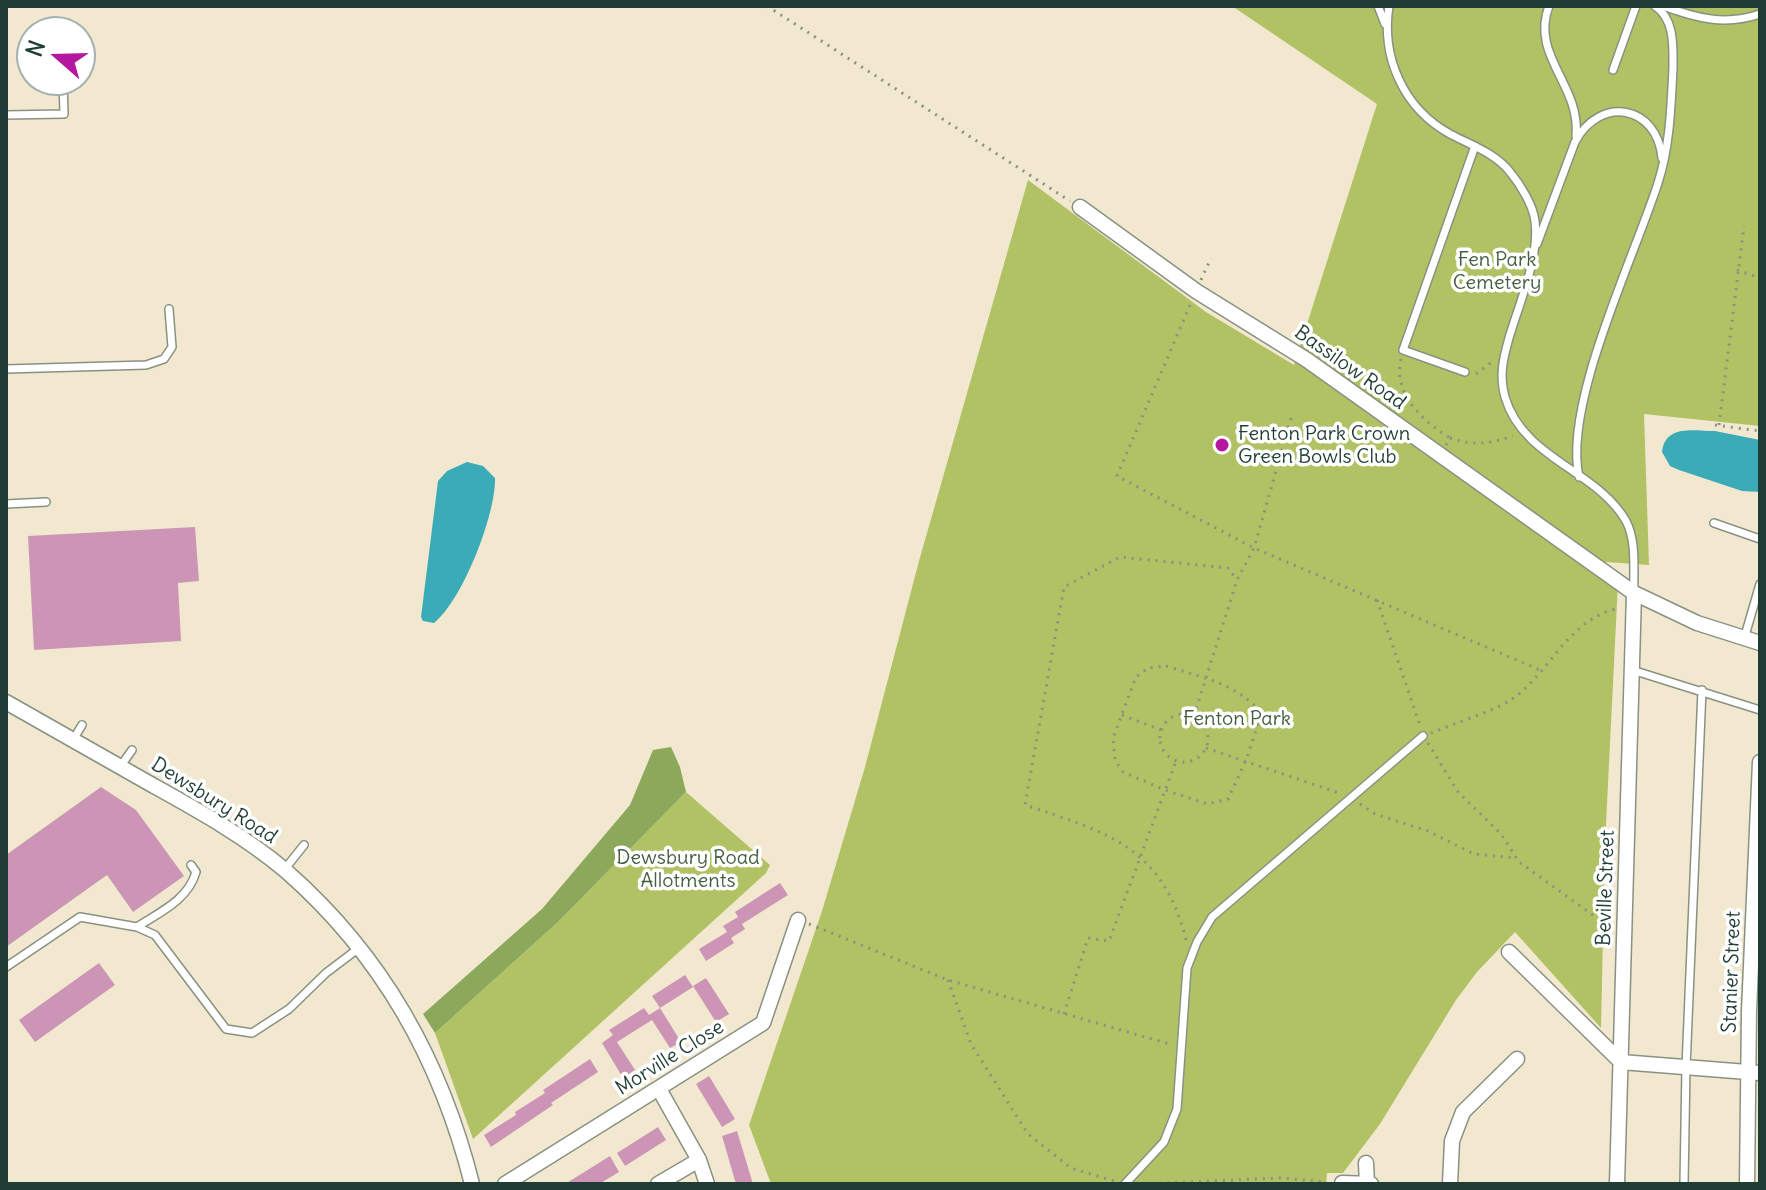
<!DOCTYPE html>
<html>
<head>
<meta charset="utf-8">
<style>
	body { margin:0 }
	#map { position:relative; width:1766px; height:1190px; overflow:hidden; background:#f2e8d0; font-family:Delius,sans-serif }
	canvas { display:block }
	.frame { position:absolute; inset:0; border:8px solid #1f3d34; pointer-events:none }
	.north { position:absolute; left:16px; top:16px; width:80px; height:80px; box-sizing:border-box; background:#fff; border:2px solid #a5b1ae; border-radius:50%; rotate:290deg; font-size:22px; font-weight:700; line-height:32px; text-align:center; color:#1f3d34 }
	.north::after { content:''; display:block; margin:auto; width:28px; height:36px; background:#b5179e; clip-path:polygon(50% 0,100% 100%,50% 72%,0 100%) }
</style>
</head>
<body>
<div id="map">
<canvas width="1766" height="1190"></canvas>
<div class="frame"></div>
<div class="north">N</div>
</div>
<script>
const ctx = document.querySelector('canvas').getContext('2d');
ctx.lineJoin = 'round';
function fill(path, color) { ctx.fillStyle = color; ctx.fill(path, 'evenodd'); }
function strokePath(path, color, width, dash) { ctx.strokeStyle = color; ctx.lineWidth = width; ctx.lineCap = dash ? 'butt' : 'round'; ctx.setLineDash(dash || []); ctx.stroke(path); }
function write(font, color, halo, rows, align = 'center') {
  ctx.font = font + ' Delius,sans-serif'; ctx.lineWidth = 7; ctx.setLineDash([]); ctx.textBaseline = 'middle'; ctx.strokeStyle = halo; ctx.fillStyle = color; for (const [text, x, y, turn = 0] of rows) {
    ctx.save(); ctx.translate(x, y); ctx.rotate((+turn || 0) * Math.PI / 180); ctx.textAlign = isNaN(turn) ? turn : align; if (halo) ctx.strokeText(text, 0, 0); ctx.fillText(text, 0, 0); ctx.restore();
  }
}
fill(new Path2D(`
	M1232,6H1760V426L1644,414L1649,565L1606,562L1598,575L1618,583L1605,844L1601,1028L1515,932L1477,972L1456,1000L1380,1124L1343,1173H1327L1326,1184H771L749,1125L822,911L865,767L919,561L1028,180L1206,312L1294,365L1377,104Z
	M686,792L770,865L766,873L473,1139L435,1033L558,922Z`), '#b1c265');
fill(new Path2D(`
	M671,747L680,767L686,792L558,922L435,1033L423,1014L542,909L630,805L653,750Z`), '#8ca85a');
fill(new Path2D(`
	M1715,431L1760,440V492L1742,491L1679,470L1670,466L1662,452C1665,424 1694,431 1715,431Z
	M467,462L483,466L495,478C496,514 463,600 434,623L423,621L421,617L438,481L447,471Z`), '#3babb8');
fill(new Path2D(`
	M195,527L199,581L178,583L181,641L34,650L28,536Z
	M101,787L136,810L184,876L133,912L107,875L6,947V855Z
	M780,883L788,895L742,924L745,929L731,938L734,943L706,961L699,949L727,932L723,926L738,917L735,912Z
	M99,963L115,985L35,1042L19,1020Z
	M685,975L693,987L660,1008L652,996Z
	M706,978L729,1014L716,1022L693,986Z
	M644,1008L649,1015L660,1008L681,1042L670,1048L652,1020L617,1042L635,1070L623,1078L602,1043L613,1035L609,1030Z
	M590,1059L598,1072L551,1103L553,1105L491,1147L484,1135L516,1115L515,1112L545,1093L543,1090Z
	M709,1076L735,1119L722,1127L696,1084Z
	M658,1127L666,1140L625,1166L617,1153Z
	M737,1131L753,1184H736L722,1136Z
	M610,1156L619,1172L599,1184H565Z`), '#cc95b6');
const service = new Path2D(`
	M1378,6L1385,24
	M1389,6C1381,57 1403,108 1450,134C1471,145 1495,153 1510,172C1520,184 1533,205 1535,221C1540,256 1519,304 1509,338C1503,359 1499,376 1505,397C1523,459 1597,470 1626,521C1637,542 1633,570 1634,593
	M1549,6C1530,56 1581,85 1576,136
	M1663,6C1696,18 1725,26 1760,14
	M1613,70L1636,6
	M6,115L64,114L63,80
	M1537,244L1575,142C1600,95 1657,105 1662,158
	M6,369L146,365L164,359L172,347L169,309
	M1465,372L1403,350L1475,146
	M1579,477C1563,404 1634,258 1658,183C1670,146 1671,107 1673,68C1673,47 1675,19 1655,6
	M6,504L46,502
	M1714,523L1760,539
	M1744,639L1760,584
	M1632,670L1760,710
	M73,740L82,725
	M120,767L132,750
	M284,870L304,845
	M137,927C160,912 188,900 196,872L191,865
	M6,967L80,917L137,927L155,935L226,1029L252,1033L289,1009L326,973L359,948
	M1125,1184L1164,1142L1177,1109L1187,968L1197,942L1212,917L1423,736
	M1684,1184L1686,1067L1702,690`);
const minor = new Path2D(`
	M1080,207L1196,291L1307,360L1634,593L1697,623L1760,643
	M6,702C55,730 104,758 154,786C199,811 246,837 286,871C383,956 441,1061 472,1184
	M1509,952L1621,1062L1760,1073
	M659,1089L699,1160L707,1184
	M1366,1163L1367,1184
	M1342,1183L1371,1184
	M505,1184L763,1023L798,920
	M658,1184L699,1160
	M1450,1184L1452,1141L1463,1112L1517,1059
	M1617,1184L1634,593
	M1747,1184L1749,1011L1760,762`);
strokePath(service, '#889282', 10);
strokePath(minor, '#889282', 17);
strokePath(new Path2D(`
	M767,6L1070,201
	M1737,270L1760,278
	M1201,280L1211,258
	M1190,305L1117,476L1254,548L1540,670
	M1401,359C1393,395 1423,421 1450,438
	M1476,374L1492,362
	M1715,425L1760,431
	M1719,425L1744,226
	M1446,445L1450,438C1472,446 1491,444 1513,436
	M1377,600L1420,725
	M1166,666C1204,678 1235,683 1262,713L1246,760L1228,799L1207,804L1165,790L1123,772L1115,760L1113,738L1136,677L1148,668Z
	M1160 738a24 24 0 1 1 48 0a24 24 0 1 1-48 0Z
	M1122,715L1161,730
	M1194,716L1237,580L1254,548L1292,415
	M1431,733C1452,724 1495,711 1512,699C1551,672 1568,618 1620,608
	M1428,743L1458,792L1501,834L1519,862L1611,928
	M1206,748L1339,793
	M1360,804L1375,814L1428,831L1474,854L1516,858
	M809,924L948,980L1173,1045
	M1186,940C1163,847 1107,832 1025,805L1064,587L1120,557L1228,568L1237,580
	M948,980L971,1044L1028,1134L1071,1168L1114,1181
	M1064,1014L1088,938L1109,941L1176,761
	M1143,1184L1280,1178L1327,1182`), '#889282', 3, [2, 6]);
strokePath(service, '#fff', 7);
strokePath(minor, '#fff', 14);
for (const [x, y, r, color] of [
	[1222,445,8,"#b5179e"]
]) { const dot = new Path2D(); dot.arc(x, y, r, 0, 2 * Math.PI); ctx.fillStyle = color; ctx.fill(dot); strokePath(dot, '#fff', 3); }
write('20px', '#445e40', '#fff', [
	["Fen Park",1497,260],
	["Cemetery",1497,283],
	["Fenton Park",1237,719],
	["Dewsbury Road",688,858],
	["Allotments",688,881]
]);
write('20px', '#1f3d34', '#fff', [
	["Bassilow Road",1350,368,35],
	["Dewsbury Road",214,801,32],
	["Beville Street",1606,888,-88],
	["Stanier Street",1732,972,-88],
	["Morville Close",670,1058,-32]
]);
write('20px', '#1f3d34', '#fff', [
	["Fenton Park Crown",1238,434],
	["Green Bowls Club",1238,457]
], 'left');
</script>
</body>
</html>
